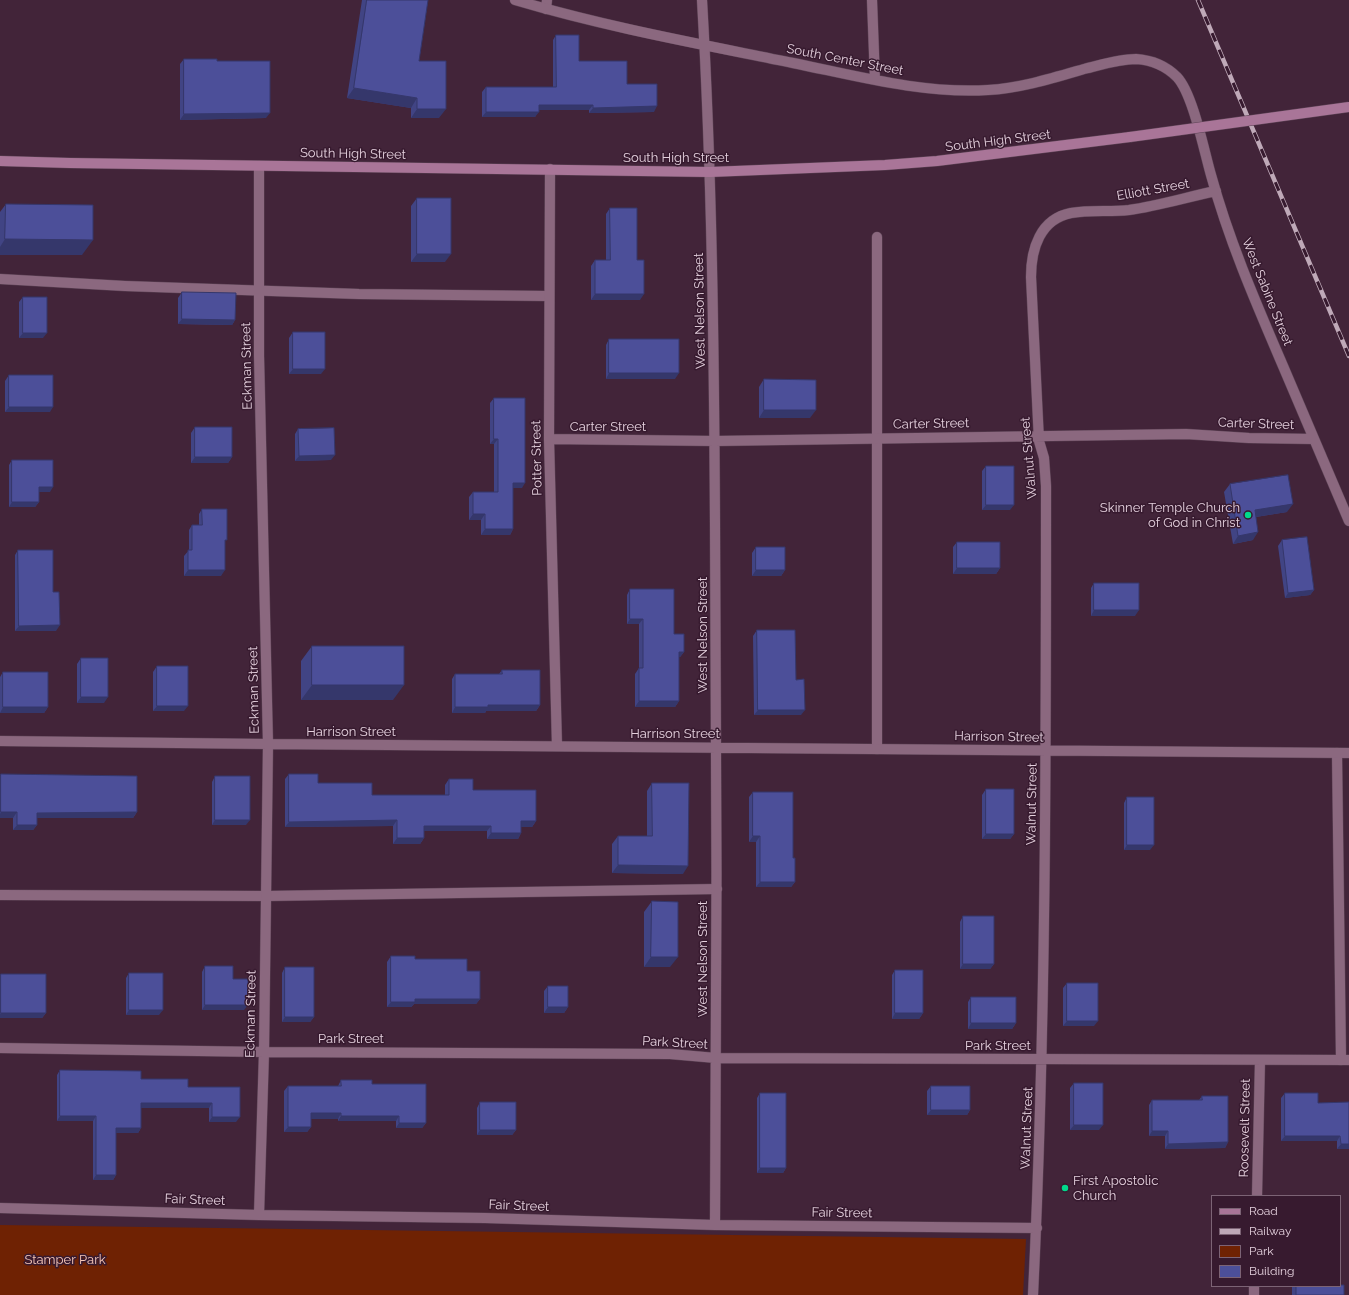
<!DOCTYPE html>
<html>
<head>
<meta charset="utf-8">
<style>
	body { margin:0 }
	#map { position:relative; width:1349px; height:1295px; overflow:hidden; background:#422439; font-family:Raleway,sans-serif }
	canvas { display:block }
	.legend { position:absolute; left:1211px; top:1195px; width:130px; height:92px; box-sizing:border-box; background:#371a2f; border:1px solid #7c6375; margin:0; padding:5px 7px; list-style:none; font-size:12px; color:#e4d0dd }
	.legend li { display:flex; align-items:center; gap:8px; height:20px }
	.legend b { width:20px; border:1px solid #7c6375 }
</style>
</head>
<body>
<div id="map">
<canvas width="1349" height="1295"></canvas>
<ul class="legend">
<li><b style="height:5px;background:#a97598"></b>Road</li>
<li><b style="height:5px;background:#bfa9b8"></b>Railway</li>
<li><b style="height:11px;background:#6f2203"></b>Park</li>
<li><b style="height:11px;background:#4c4f99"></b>Building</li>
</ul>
</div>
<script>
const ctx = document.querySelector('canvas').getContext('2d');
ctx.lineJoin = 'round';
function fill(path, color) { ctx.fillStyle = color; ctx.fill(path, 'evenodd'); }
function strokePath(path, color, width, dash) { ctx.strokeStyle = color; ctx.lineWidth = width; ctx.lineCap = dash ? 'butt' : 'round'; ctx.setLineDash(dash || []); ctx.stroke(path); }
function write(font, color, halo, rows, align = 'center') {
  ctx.font = font + ' Raleway,sans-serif'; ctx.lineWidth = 3; ctx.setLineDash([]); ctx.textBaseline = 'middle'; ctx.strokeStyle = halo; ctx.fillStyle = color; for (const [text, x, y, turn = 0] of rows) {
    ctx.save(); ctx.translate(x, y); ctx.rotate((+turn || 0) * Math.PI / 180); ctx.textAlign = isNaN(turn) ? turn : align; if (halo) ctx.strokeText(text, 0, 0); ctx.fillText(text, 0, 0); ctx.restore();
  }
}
fill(new Path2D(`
	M0,1225L1026,1239L1023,1295H0Z`), '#6f2203');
const service = new Path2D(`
	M546,9L547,0
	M877,237V749
	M0,279L125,286L359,294L549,296
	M1337,753L1341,1060
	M0,895L266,896L717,889`);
const minor = new Path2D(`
	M515,0C606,27 700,44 793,63C857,76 922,94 988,90C1021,88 1053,78 1084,69C1101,65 1118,59 1136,59C1151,60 1166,66 1177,77C1193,94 1204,151 1211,175C1229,241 1256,303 1283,366C1305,417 1327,469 1349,521
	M702,0C712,174 714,349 715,523C717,757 717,991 715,1225
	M872,0L875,80
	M550,169L549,439L557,746
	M549,439L715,441L1186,434L1249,438L1314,439
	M0,741L268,744L1349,753
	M0,1048L264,1052L670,1054L716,1058L1349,1060
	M1257,1196L1260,1060
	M0,1208L259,1215L485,1218L715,1225L1037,1228
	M259,1215L264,1052L268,744L259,355V166
	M1033,1295C1046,1025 1046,755 1046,486L1044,458L1039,441L1031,277C1031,249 1040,219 1071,213C1090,210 1110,212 1129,210C1158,206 1187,197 1216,191
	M1254,1295V1286`);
const secondary = new Path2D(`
	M0,161L70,163L710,172L885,165L937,161L1130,137`);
strokePath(service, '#5c4355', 11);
strokePath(minor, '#5c4355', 11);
strokePath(secondary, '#5c4355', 11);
strokePath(service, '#8b687f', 10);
strokePath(minor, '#8b687f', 10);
strokePath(secondary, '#a97598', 10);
const rail = new Path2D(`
	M1198,0L1349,356`);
strokePath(rail, '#bfa9b8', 4.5);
strokePath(rail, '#371a2f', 3, [9]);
const secondaryBridge = new Path2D(`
	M1130,137L1349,107`);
strokePath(secondaryBridge, '#5c4355', 11, []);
strokePath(secondaryBridge, '#a97598', 10);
fill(new Path2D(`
	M362,0H428L419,61L439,118H411V108L347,98Z
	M556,35L579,61L627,84L654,112L589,113V110H539L535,117H482V92L486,87H553V40Z
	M184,59L217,61L266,118L180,120V64Z
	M417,198L445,262H411V206Z
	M6,204L82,255H0V212Z
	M610,208L637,260L640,300H591V266L595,260H606V214Z
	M182,292L235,320L232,325L178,324V298Z
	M23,297L43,338H19V302Z
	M293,332L321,374H289V338Z
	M609,339L675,379H606V345Z
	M9,375L50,412H5V381Z
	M764,379L810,418H759V387Z
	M494,398L522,488H513V529L510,535H481V520H469V497L473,492H494V444H490V403Z
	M195,427L232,457L228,463H191V433Z
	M298,429L331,460L295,461V434Z
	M12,460L50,492H39V502L35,507H9V465Z
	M986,466L1010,510H982V471Z
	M1230,484L1287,512L1256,517L1253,540L1233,544L1224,492Z
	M202,509L225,544L221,576H184V556L189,550V530L192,525H199V514Z
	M1282,540L1314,590L1310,595L1285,598L1278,546Z
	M957,542L1000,568L996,574H953V547Z
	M756,547L785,570L781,576H752V553Z
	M18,550L53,592L56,631H15V555Z
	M1094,583L1135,616H1091V588Z
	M630,589L674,634L684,652L680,657H679V701L675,707H635V674L639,668V624H627V595Z
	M757,630L796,680L801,715H754L753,636Z
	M312,646L393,700H301V661Z
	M81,658L104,703H77V664Z
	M157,666L184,711H153V672Z
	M502,670L540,705L536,711H486L485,713H452V679L455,674H499Z
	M3,672L48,707L44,713H0V677Z
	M1,774L137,812L133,818H37V825L33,830H13V818H0V776Z
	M289,774L318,783L372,795H445V785L449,779L473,790L536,821L532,827H521V833L518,839H487V831H424V838L420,844H393V826L285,827V779Z
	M215,776L246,825H212V782Z
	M652,783L683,874L612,873V844L618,836H647V791Z
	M986,789L1014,834L1010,839H982V795Z
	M753,792L793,858L795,882L791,887H756V842H749V797Z
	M1127,797L1150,850H1124V803Z
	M652,901L670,967H644V912Z
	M963,916L994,964L990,969H960V922Z
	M391,956L415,959L467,971L480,999L476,1004H414L411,1007H387V962Z
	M205,966L233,979L244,1010H202V972Z
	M285,967L314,1017L310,1022H282V973Z
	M895,970L923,1013L919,1019H892V975Z
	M129,973L159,1015H126V978Z
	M1,974L46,1013L42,1018H0V975Z
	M1067,983L1094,1026H1063V988Z
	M548,986L568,1007L564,1013H544V991Z
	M971,997L1016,1023L1012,1029H968V1002Z
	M60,1070L141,1079L188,1087H240L236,1122H209V1108H141V1128L138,1133H116V1175L113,1180H93V1121H57V1075Z
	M341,1080L372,1084L426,1123L422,1128H396V1121H338V1119H311V1127L307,1132H284V1091L288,1086H338Z
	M1074,1083L1099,1130H1070V1088Z
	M931,1086L970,1110L967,1115H927V1091Z
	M760,1093L786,1168L783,1173H757V1098Z
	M1285,1093L1318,1103L1349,1149H1337V1141H1281V1098Z
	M1202,1096L1228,1142L1225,1148L1165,1149V1136H1149V1105L1152,1100H1199Z
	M480,1102L516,1130L512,1135H477V1108Z
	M1292,1286H1340L1344,1295H1292Z`), '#414484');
fill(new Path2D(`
	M354,88L417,98L411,108L347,98Z
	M539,105H593L589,110H535Z
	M657,106L654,112L589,113L593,108Z
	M417,109H446L439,118H411Z
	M486,112H539L535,117H482Z
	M270,113L266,118L180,120L184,114Z
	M5,239L93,240L82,255H0V247Z
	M417,254H451L445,262H411Z
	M595,294H644L640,300H591Z
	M182,319L235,320L232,325L178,324Z
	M23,333H47L43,338H19Z
	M293,369H325L321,374H289Z
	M609,373H679L675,379H606Z
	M9,407H53L50,412H5Z
	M764,410H816L810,418H759Z
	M494,439H498L494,444H490Z
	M335,455L331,460L295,461L299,456Z
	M195,457H232L228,463H191Z
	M513,483H525L522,488H510Z
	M39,487H53L50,492H35Z
	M12,502H39L35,507H9Z
	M1293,504L1287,512L1249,518L1255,510Z
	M986,505H1014L1010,510H982Z
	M473,514H485L481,520H469Z
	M485,529H513L510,535H481Z
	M1258,532L1253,540L1233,544L1238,536Z
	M957,568H1000L996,574H953Z
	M188,570H225L221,576H184Z
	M756,570H785L781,576H752Z
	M1314,590L1310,595L1285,598L1288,593Z
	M1094,610H1139L1135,616H1091Z
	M630,619H643L639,624H627Z
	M60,625L56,631H15L19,626Z
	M679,652H684L680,657H675Z
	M312,685H404L393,700H301Z
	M81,697H108L104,703H77Z
	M639,701H679L675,707H635Z
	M488,705H540L536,711H486L485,713H452L455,707Z
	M157,706H188L184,711H153Z
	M3,707H48L44,713H0Z
	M758,710H805L801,715H754Z
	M1,812H17L13,818H0V814Z
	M137,812L133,818H33L37,813Z
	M215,820H250L246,825H212Z
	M397,820L393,826L285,827L289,822Z
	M521,821H536L532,827H518Z
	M17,825H37L33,830H13Z
	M424,826H491L487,831H420Z
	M491,833H521L518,839H487Z
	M986,834H1014L1010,839H982Z
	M753,836H760L756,842H749Z
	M397,838H424L420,844H393Z
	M1127,845H1154L1150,850H1124Z
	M618,865L688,866L683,874L612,873Z
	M760,882H795L791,887H756Z
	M651,957H678L670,967H644Z
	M963,964H994L990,969H960Z
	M415,999H480L476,1004H414L411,1007H387L391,1002Z
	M205,1005H248L244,1010H202Z
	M548,1007H568L564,1013H544Z
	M129,1010H163L159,1015H126Z
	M1,1013H46L42,1018H0V1014Z
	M895,1013H923L919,1019H892Z
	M285,1017H314L310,1022H282Z
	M1067,1021H1098L1094,1026H1063Z
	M971,1023H1016L1012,1029H968Z
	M141,1103H212L209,1108H138Z
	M931,1110H970L967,1115H927Z
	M311,1113H341L338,1119H307Z
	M60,1116H96L93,1121H57Z
	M341,1116H399L396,1121H338Z
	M212,1117H240L236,1122H209Z
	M399,1123H426L422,1128H396Z
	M1074,1125H1103L1099,1130H1070Z
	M288,1127H311L307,1132H284Z
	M116,1128H141L138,1133H113Z
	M480,1130H516L512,1135H477Z
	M1152,1131H1168L1165,1136H1149Z
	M1285,1136H1340L1337,1141H1281Z
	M1228,1142L1225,1148L1165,1149L1168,1144Z
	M1341,1144H1349V1149H1337Z
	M760,1168H786L783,1173H757Z
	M96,1175H116L113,1180H93Z`), '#35376b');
const building = new Path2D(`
	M367,0H428L419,61H446V109H417V98L354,88Z
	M556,35H579V61H627V84H657V106L593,108V105H539V112H486V87H556Z
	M184,59H217V61H270V113L184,114Z
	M417,198H451V254H417Z
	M6,204L93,205V240L5,239Z
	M610,208H637V260H644V294H595V260H610Z
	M182,292L236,293L235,320L182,319Z
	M23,297H47V333H23Z
	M293,332H325V369H293Z
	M609,339H679V373H609Z
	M9,375H53V407H9Z
	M764,379L816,380V410H764Z
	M494,398H525V483H513V529H485V514H473V492H498V439H494Z
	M195,427H232V457H195Z
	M334,428L335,455L299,456L298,429Z
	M12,460H53V487H39V502H12Z
	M986,466H1014V505H986Z
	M1288,475L1293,504L1255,510L1258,532L1238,536L1230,484Z
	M202,509H227V540H225V570H188V550H192V525H202Z
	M1307,537L1314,590L1288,593L1282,540Z
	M957,542H1000V568H957Z
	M756,547H785V570H756Z
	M18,550H53V592H59L60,625L19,626Z
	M1094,583H1139V610H1094Z
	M630,589H674V634H684V652H679V701H639V668H643V619H630Z
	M757,630H795L796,680L804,679L805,710H758Z
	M312,646H404V685H312Z
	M81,658H108V697H81Z
	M157,666H188V706H157Z
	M502,670H540V705H488V707H455V674H502Z
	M3,672H48V707H3Z
	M1,774L137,776V812L37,813V825H17V812H1Z
	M289,774H318V783H372V795H449V779H473V790H536V821H521V833H491V826H424V838H397V820L289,822Z
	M215,776H250V820H215Z
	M652,783H689L688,866L618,865V836H652Z
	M986,789H1014V834H986Z
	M753,792H793V858H795V882H760V836H753Z
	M1127,797H1154V845H1127Z
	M652,901L678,902V957H651Z
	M963,916H994V964H963Z
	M391,956H415V959H467V971H480V999H415V1002H391Z
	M205,966H233V979H248V1005H205Z
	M285,967H314V1017H285Z
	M895,970H923V1013H895Z
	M129,973H163V1010H129Z
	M1,974H46V1013H1Z
	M1067,983H1098V1021H1067Z
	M548,986H568V1007H548Z
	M971,997H1016V1023H971Z
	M60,1070L141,1071V1079H188V1087H240V1117H212V1103H141V1128H116V1175H96V1116H60Z
	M341,1080H372V1084H426V1123H399V1116H341V1113H311V1127H288V1086H341Z
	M1074,1083H1103V1125H1074Z
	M931,1086H970V1110H931Z
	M760,1093H786V1168H760Z
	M1285,1093H1318V1103L1349,1102V1144H1341L1340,1136H1285Z
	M1202,1096H1228V1142L1168,1144V1131H1152V1100H1202Z
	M480,1102H516V1130H480Z
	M1340,1285H1344V1295H1296V1286H1340Z`);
fill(building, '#4c4f99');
strokePath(building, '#35376b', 1);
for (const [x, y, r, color] of [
	[1248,515,4,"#01d98b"],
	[1065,1188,4,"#01d98b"]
]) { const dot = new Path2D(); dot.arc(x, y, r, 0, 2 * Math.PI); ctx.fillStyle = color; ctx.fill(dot); strokePath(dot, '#371a2f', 1.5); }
write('13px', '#e4d0dd', '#371a2f', [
	["South Center Street",845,60,11],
	["South High Street",998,141,-7],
	["South High Street",353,154,1],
	["South High Street",676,158],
	["Elliott Street",1153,190,-10],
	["West Sabine Street",1267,292,68],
	["West Nelson Street",700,311,-91],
	["Eckman Street",247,366,-91],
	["Carter Street",931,424,-1],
	["Carter Street",1256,424,2],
	["Carter Street",608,427],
	["Potter Street",537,458,-91],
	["Walnut Street",1029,458,-95],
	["West Nelson Street",703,635,-90],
	["Eckman Street",254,690,-91],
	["Harrison Street",351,732],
	["Harrison Street",675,734],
	["Harrison Street",999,737,1],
	["Walnut Street",1032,804,-89],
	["West Nelson Street",703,959,-90],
	["Eckman Street",251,1014,-89],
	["Park Street",351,1039],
	["Park Street",675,1043,3],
	["Park Street",998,1046],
	["Walnut Street",1027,1128,-88],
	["Roosevelt Street",1245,1128,-89],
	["Fair Street",195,1200,2],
	["Fair Street",519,1206,2],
	["Fair Street",842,1213,1]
]);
write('13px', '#e4d0dd', '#371a2f', [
	["Skinner Temple Church",1240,508],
	["of God in Christ",1240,523],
	["First Apostolic",1073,1181,"left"],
	["Church",1073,1196,"left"]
], 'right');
write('13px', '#f8c8b8', '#371a2f', [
	["Stamper Park",65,1260]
]);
</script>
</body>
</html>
